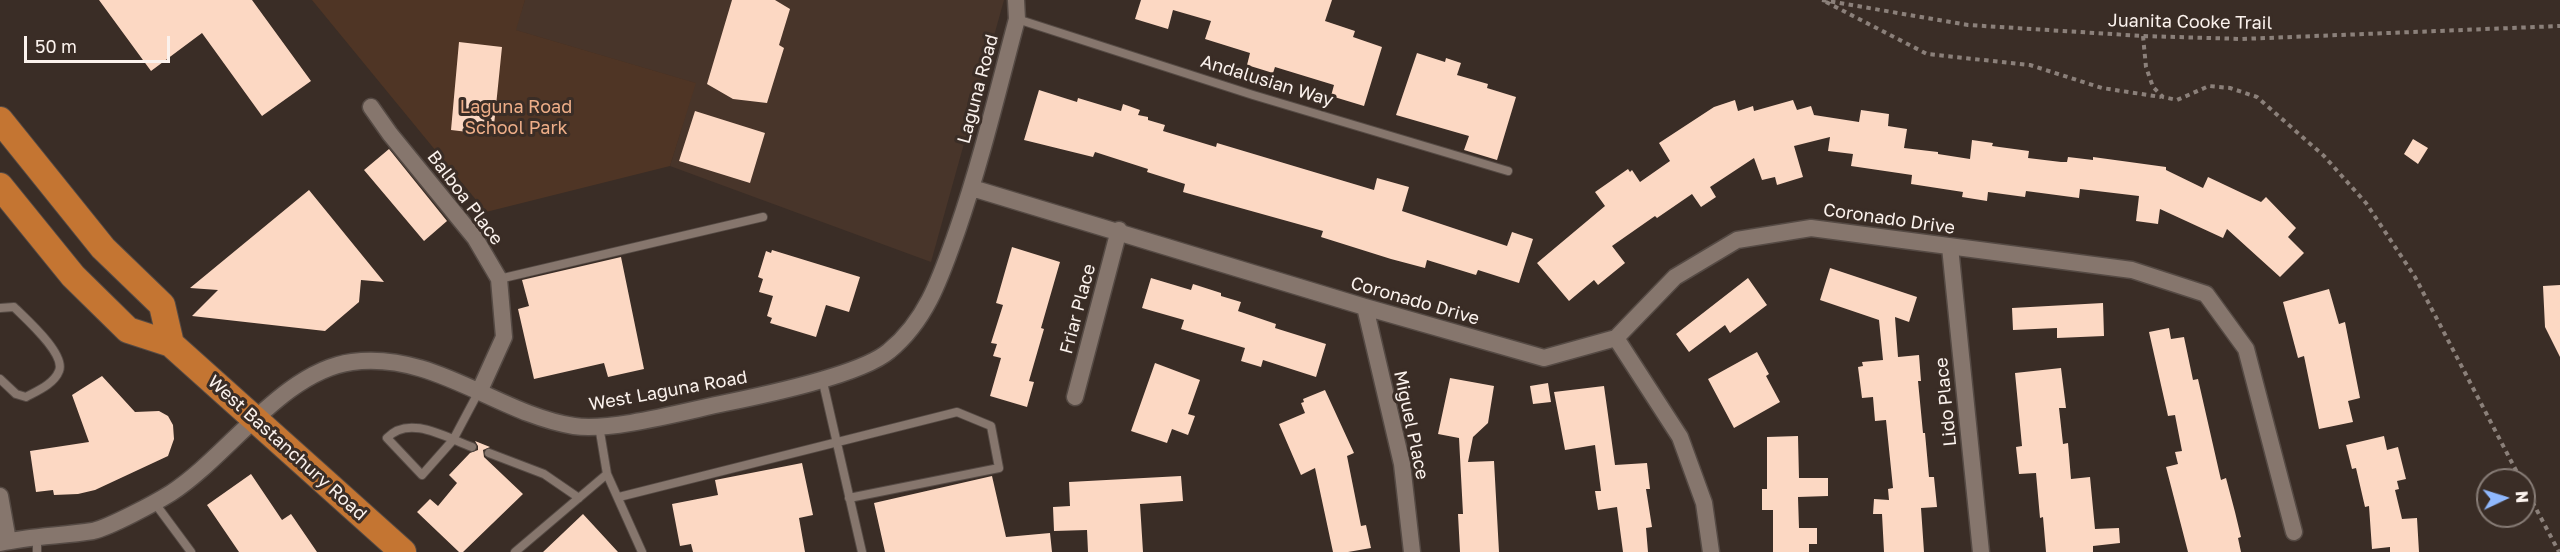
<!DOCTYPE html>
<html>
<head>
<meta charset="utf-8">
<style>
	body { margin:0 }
	#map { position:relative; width:2560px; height:552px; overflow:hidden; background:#3a2d26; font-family:"Golos Text",sans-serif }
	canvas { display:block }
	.north { position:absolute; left:2476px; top:468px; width:60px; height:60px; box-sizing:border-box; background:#3a2d26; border:2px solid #877c76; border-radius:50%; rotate:86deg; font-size:16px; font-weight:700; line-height:24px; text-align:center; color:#fbf2ed }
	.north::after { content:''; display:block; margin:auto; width:21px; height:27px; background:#90b8fd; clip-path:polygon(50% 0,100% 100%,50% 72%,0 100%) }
	.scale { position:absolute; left:24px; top:36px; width:146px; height:27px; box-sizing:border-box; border:3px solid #fbf2ed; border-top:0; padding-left:8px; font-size:18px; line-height:21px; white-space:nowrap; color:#fbf2ed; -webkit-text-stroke:4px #3a2d26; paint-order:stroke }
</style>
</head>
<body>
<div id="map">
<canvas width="2560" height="552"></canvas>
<div class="north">N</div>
<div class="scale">50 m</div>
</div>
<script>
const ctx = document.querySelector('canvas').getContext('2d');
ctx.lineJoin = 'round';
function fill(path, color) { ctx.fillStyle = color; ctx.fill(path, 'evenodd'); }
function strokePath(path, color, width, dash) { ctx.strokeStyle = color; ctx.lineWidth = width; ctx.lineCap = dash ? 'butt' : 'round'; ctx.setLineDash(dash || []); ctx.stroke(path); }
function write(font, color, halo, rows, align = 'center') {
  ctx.font = font + ' "Golos Text",sans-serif'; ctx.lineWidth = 6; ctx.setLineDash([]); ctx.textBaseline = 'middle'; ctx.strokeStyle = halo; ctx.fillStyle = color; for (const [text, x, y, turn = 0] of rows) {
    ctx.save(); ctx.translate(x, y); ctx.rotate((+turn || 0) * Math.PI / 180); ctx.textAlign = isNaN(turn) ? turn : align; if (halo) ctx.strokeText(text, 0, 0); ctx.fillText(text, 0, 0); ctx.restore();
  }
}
fill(new Path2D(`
	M525,0H1004L931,262L670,166L695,83L515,30Z`), '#48352a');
fill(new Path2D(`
	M312,0H525L516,30L696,83L670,166L486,212Z`), '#4f3525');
fill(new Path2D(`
	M99,0H252L311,81L262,116L202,33L151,71Z
	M732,0H775L790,9L779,45L784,48L767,103L733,99L707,84Z
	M1141,0H1332L1325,21L1355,31L1353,37L1382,47L1364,106L1331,96L1334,85L1275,67L1273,73L1247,65L1250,53L1205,39L1211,21L1173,10L1168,29L1135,19Z
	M459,42L502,47L493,135L451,130Z
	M1417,53L1445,62L1446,58L1461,63L1457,75L1488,84L1487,88L1516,97L1497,160L1464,150L1469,136L1396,115Z
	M1039,90L1077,102L1078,98L1121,111L1123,104L1140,110L1138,115L1148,117V120L1165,125L1163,131L1216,147L1217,143L1374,190L1377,178L1409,187L1402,211L1507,246L1512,232L1533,239L1519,283L1478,270L1476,275L1427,260L1425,268L1391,259L1321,237L1323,231L1183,192L1185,184L1147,172L1148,169L1095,152L1093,157L1024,140Z
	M1735,100L1738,111L1753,106L1754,111L1793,100L1797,110L1811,106L1814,115L1859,122L1861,110L1889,114L1888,126L1907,129L1904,148L1938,152V154L1970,159L1972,140L1993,143L1992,146L2029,151L2028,158L2061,162H2067L2068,157L2093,160V157L2166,167V170L2203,188L2208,177L2261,202L2266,197L2296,228L2288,237L2304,253L2280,277L2227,229L2223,238L2160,209L2158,224L2136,221L2139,196L2080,189L2079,198L2026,191L2025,197L1988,192L1987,201L1962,197L1963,192L1911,184L1912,175L1851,166L1853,154L1828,151L1830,137L1794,146L1803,177L1777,185L1775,177L1762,180L1754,158L1710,187L1716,197L1701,207L1692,194L1657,218L1655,216L1612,246L1625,263L1598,285L1594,280L1569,301L1537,263L1605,206L1595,192L1628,169L1630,172L1632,170L1640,182L1670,161L1659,143L1714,107Z
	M695,111L765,133L750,183L679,161Z
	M2413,139L2428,148L2418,164L2404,154Z
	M389,149L447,221L424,241L364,170Z
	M309,190L384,282L361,280L359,302L325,331L192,316L218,290L190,288Z
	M1012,247L1060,262L1041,328L1044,329L1029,381L1034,382L1027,407L990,396L1001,358L993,356L997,344L991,343L1003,305L996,303Z
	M772,250L860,277L849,312L826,305L816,337L770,323L772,318L767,316L773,296L759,292L763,279L758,277L766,251L771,253Z
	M621,257L644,369L608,377L604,363L534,379L518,309L529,306L522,280Z
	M1830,268L1917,297L1909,322L1895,317L1898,357L1919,355L1921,381H1918L1923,433H1925L1929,477H1934L1937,507L1921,508L1924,552H1884L1882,514H1873L1874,499L1889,500L1888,489L1893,488L1886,420L1875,421L1873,397L1862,398L1858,367L1863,366L1862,362L1883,360L1879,320L1820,300Z
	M1151,278L1191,290L1193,284L1221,293V296L1241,302L1238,311L1276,324L1275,328L1326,344L1316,377L1263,360L1261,367L1241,361L1245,348L1181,329L1184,320L1142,308Z
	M1748,278L1767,305L1730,333L1725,325L1689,352L1676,334Z
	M2560,285V357L2545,327L2543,286Z
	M2329,289L2339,324L2345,322L2360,398L2348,401L2353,422L2319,429L2304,356L2298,358L2283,302Z
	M2103,303L2104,336L2057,338V328L2013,330L2012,308Z
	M2169,328L2171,339L2184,337L2193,380L2198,379L2221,480L2226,478L2235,512L2241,537L2238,538L2241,552H2188L2166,467L2178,464L2175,452L2182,451L2175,415L2168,416L2149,332Z
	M1757,352L1769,374L1766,376L1780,402L1734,428L1708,379Z
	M1155,363L1200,380L1188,414L1195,416L1188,435L1172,429L1167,443L1131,431Z
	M2061,368L2066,408H2059L2063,444L2068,443L2071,479L2090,477L2095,529L2119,528L2120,543L2093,546V552H2046L2043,517L2040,518L2036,473L2019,474L2016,447L2022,446L2015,373Z
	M102,376L135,412L159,411L168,416L173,425L174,439L168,456L95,490L78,494L54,495L53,490L36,492L30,451L89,442L72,395Z
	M1450,378L1494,386L1488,423L1473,437L1468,462L1494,461L1499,552H1460L1458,514H1463L1459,438L1438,434Z
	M1548,383L1551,402L1533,404L1530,386Z
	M1604,386L1615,465L1647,463L1650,489H1646L1652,527L1646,528L1648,552H1623L1617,507L1598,510L1595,491H1601L1595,445L1565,450L1554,392Z
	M1325,390L1354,453L1347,456L1361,526L1366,525L1371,548L1348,552H1333L1315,468L1301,475L1279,424L1305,413L1301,403L1304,402L1303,399Z
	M1798,436L1799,478H1828V496L1798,497L1799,528H1817V544H1809V552H1773V510H1762V489H1767V437Z
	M2384,436L2387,450L2398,447L2406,479L2397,481L2399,489L2395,490L2402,519L2417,518L2419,552H2390V547L2372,549L2369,506L2365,507L2356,468L2352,469L2346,445Z
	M475,441L490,447L483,450L484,457L523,494L463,552H459L417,512L430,499L438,506L457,483L449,475L470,453L478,450V446Z
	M802,463L813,515L799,518L805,552H693L691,544L680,546L672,504L718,495L715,480Z
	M251,474L282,520L291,514L317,552H239L207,505Z
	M992,476L1006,537L1050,533L1052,552H885L874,503Z
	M1181,476L1183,501L1140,504L1143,552H1088L1087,530L1054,531L1053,507L1070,506L1069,482Z
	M583,514L618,552H543Z`), '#fcd8c3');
const lane = new Path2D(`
	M1017,19L1253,95L1508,171
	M499,279L763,217
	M0,308L14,307C26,319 66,354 59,371C54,384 37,391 26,397L16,394L0,379
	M822,378L862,552
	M599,426L607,474L642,552
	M472,447C447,438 409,414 387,438L422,475L453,440L479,391
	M489,453L544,474L579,498
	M619,497L957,412L991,426L999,468L849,498
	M154,502L191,552
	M37,538V552
	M515,552L607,474`);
const street = new Path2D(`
	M371,107L390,134L475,238L499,279L504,337L480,390
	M972,188L1365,307L1544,358L1616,338L1675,277L1737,240L1811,228L2132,270L2206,294L2246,349L2294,532
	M1950,247L1981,552
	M1365,307L1402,464L1412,552
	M1616,338L1680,437L1704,503L1711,552
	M1075,397L1119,230
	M0,496L8,541
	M0,543C30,536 62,536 93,531C110,527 155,503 171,493C227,457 283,371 352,362C434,351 498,414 574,426C610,432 686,411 725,403C764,395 861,375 889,351C927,320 941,276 957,231C981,162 998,90 1017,19L1016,0`);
const primary = new Path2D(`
	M0,120L103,248L162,305L171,344
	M0,186L73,276L128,330L171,344L403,552`);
strokePath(lane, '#554a44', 10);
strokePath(street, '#554a44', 19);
strokePath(primary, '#554a44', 28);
strokePath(new Path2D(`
	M1822,0L1968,25L2143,36L2242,39L2560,26
	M1826,2L1927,54L2030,65L2102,88L2161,97
	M2143,36L2146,67L2153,87L2163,97L2177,100L2209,86L2230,88L2257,97L2324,156L2366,203L2415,277L2521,480
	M2524,486L2559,552`), '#8b807a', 4, [4.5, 4.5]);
strokePath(lane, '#86766d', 8);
strokePath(street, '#86766d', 16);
strokePath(primary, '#c47532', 26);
write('18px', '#fbf2ed', '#3a2d26', [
	["Juanita Cooke Trail",2190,22,1],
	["Andalusian Way",1267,81,17],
	["Laguna Road",978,89,-75],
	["Balboa Place",465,198,53],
	["Coronado Drive",1889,219,8],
	["Coronado Drive",1415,301,16],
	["Friar Place",1078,309,-75],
	["West Laguna Road",668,391,-10],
	["Lido Place",1946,402,-96],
	["Miguel Place",1411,425,78],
	["West Bastanchury Road",287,448,42]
]);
write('18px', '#eeae88', '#3a2d26', [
	["Laguna Road",516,107],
	["School Park",516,128]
]);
</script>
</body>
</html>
